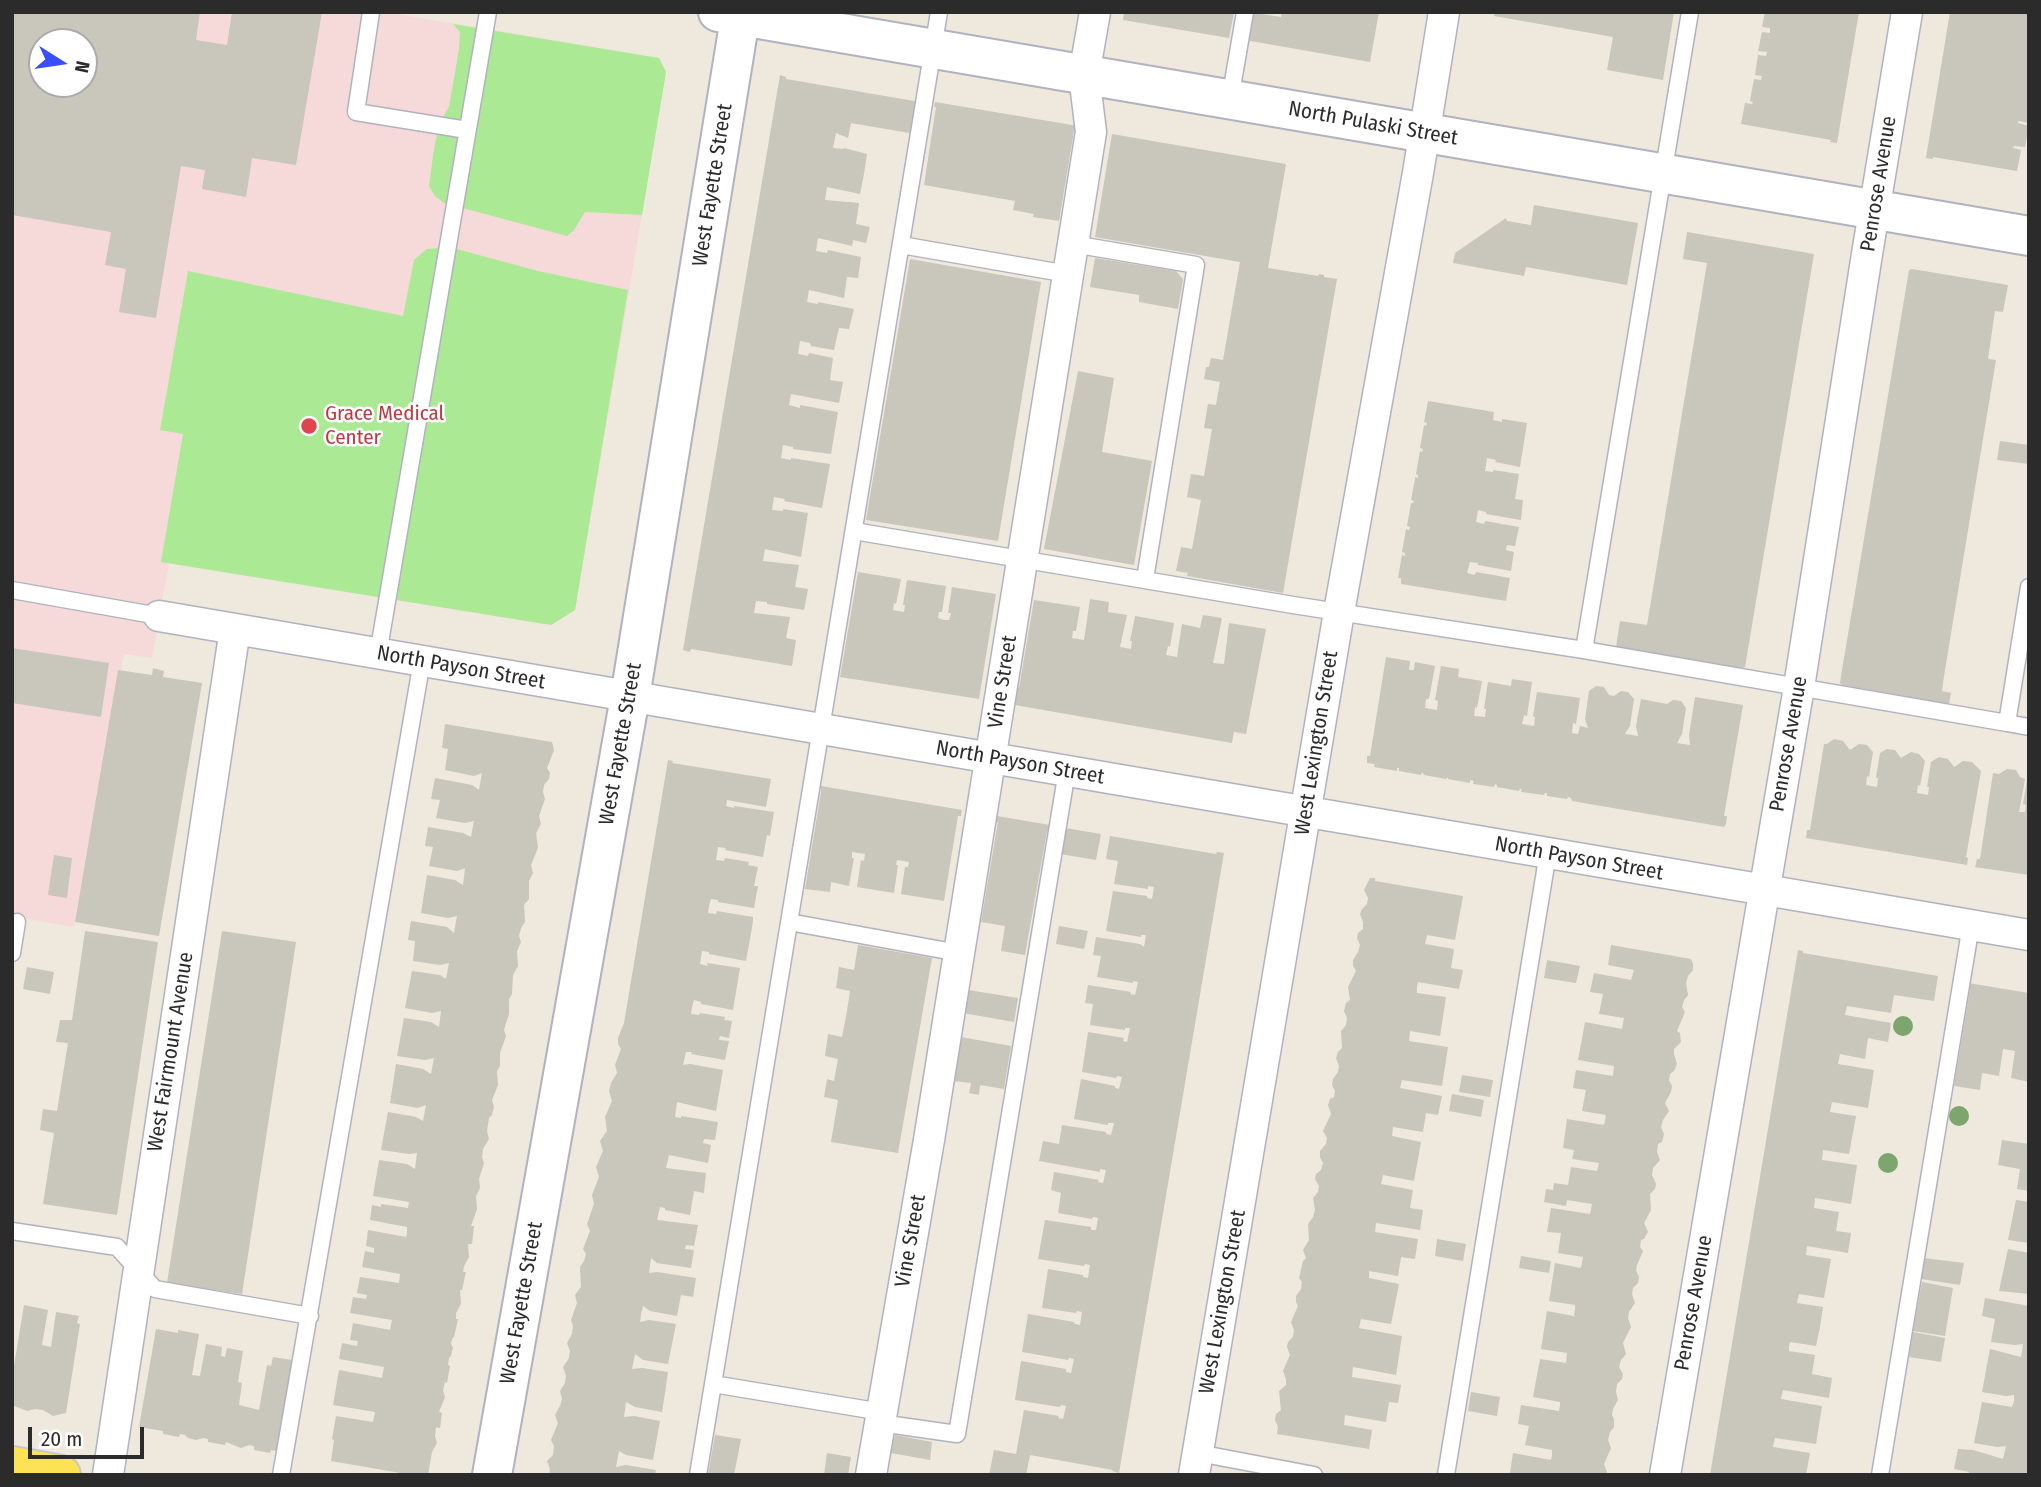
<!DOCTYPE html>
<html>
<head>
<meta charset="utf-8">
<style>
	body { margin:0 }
	#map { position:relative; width:2041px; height:1487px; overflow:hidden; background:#eee8dd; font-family:"Fira Sans Condensed",sans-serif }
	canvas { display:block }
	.frame { position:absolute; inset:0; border:14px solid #2b2b2b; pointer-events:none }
	.north { position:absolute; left:28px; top:28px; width:70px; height:70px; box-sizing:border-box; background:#fff; border:2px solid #aaa; border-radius:50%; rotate:102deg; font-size:19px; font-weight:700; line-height:28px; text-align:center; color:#2b2b2b }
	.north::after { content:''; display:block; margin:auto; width:24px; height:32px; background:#394eff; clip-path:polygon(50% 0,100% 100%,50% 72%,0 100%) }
	.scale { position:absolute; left:28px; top:1427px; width:116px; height:32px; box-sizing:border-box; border:4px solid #2b2b2b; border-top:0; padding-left:9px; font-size:21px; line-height:24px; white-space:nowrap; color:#2b2b2b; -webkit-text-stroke:5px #fff; paint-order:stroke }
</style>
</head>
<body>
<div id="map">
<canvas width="2041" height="1487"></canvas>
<div class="frame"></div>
<div class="north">N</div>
<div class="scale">20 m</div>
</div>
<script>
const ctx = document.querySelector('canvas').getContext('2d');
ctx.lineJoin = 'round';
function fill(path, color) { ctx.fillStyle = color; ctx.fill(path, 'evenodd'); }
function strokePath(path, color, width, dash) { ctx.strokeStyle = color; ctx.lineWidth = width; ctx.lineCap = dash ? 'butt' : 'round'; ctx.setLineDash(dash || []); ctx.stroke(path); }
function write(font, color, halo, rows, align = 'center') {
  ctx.font = font + ' "Fira Sans Condensed",sans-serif'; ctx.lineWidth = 5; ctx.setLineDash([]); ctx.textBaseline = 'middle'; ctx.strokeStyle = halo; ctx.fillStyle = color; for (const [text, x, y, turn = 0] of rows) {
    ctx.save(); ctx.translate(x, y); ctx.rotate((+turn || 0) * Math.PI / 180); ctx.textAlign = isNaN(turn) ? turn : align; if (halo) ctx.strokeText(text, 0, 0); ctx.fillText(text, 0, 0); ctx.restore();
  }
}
fill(new Path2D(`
	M12,12H385L659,58L666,72L575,610L551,625L169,563L152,658L124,654L74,927L12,916ZM42,42H84V84H42Z`), '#f6dad9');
fill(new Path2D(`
	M453,24L659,58L666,72L642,215L585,212L574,230L567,236L444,203L435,196L429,186C433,161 434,128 449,107L459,49L460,32Z
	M449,247L538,271L628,290L575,610L551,625L161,562L183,434L160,430L188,271L403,316L414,260L427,249Z`), '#abe995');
fill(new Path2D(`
	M12,12H200L196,40L227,45L232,12H322L296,165L252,158L246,197L202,189L205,170L181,166L156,318L119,312L126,269L105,265L111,232L12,215ZM42,42H84V84H42Z
	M1124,12H1234L1229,38L1123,20Z
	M1249,12L1281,17L1282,12H1379L1370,62L1245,40Z
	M1495,12H1674L1663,80L1607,70L1613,37L1494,16Z
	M1765,12H1859L1837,143L1830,142L1831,140L1741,124L1745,103L1752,104L1753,102L1750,101L1754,79L1761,80L1762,76L1755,75L1758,55L1766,56L1767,52L1758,51L1762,32L1770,33V28L1762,27Z
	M1950,12H2029V123L2018,121V123L2029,126L2025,147L2014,146L2013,148L2021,150L2017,171L1933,157V159L1926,158Z
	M780,75L786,77V79L920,102L915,134L851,123L848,138L836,133L833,148L843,149L844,148L867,154L864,174L860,194L827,187L825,200L859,203L856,224L870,227L866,243L853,240L852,246L818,238L817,244L816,251L827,253L828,250L861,257L858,278L847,277L844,298L809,290L807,302L818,304V302L854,309L849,329L839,328L834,350L811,346L810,343L800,341L798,354L808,356L809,353L833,358L830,380L843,382L839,403L791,394L789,405L800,408V405L838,412L831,454L793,449V447L783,445L781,458L791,460V458L830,464L822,508L784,501L785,499L774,497L772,510L783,511V509L808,513L801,557L765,549L763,561L799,565L795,587L808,589L804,610L767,604V602L756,601L754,613L790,617L786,638L796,640L792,666L691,649L690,652L683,650Z
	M935,102L1078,126L1076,131H1074L1059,221L1033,217L1034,214L1013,210L1015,201L924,185L936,107H934Z
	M1112,134L1286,164L1268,268L1318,276L1319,274L1324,275V277L1337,279L1283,593L1187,576L1188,573L1176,571L1181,547L1192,549L1201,500L1187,497L1191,474L1204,476L1212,429L1204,428L1208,404L1216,405L1220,382L1204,379L1206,367H1209L1211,358L1223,360L1240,262L1095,237Z
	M1534,205L1638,223L1627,285L1526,267L1524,276L1453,263L1455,253L1506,218L1507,221L1531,225Z
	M1687,232L1814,254L1745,667L1742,668L1616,647L1620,621L1647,625L1707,263L1683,259Z
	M1095,258L1176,271L1183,279L1178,309L1139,302V295L1090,287Z
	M910,259L1041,282L998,541L866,520Z
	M1912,269L2008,285L2003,312L1995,311L1988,359L1996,360L1944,676L1942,691L1951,693L1949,704L1841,685L1840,682L1909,270Z
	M1078,371L1114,378L1102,452L1152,461L1134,565L1044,549Z
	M1428,401L1494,412L1493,420L1502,422V419L1527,423L1520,467L1495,462L1496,460L1487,458L1485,471L1493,472V470L1519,474L1515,499L1523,500L1521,520L1486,514V512L1478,510L1476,522L1484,524L1485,521L1519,527L1515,546L1507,545L1506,550L1514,552L1511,571L1478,565V563L1470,562L1467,573L1475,575L1476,572L1510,578L1506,601L1401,584V578H1398L1402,555L1405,556V553L1402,552L1406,529L1409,530L1410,527L1407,526L1411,503H1413L1414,501L1411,500L1415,479V477L1418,478V475L1416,474L1420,451L1422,452L1423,449L1420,448L1424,425L1426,426L1427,423L1424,422Z
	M2000,441L2029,445V464L1997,460Z
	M858,572L901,579L896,604L894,603L893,610L898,611L904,612L905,605H903L907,580L946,586L942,612H939L938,618L944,620H949L951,613H948L952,587L996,594L979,699L840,677Z
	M1090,599L1109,602L1108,612L1127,615L1120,647L1131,649L1132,641H1130L1135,616L1174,623L1170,647L1168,646L1166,655L1177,657L1182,624L1200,628L1203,615L1222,618L1213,663L1224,664L1229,623L1266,629L1246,734L1234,732L1232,743L1015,705L1018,687L1019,688L1034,600L1080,607L1076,631H1073L1072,638L1084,640Z
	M12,648L109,663L101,717L12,703Z
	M1386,657L1410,661L1409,670H1414L1415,662L1435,666L1429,699H1426L1425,708L1437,710L1438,701L1435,700L1441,666L1459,669L1458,677L1482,681L1477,708L1475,707L1474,716L1485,717L1486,709H1484L1488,682L1511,686L1512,679L1532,682L1527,716L1524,715L1522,724L1534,726L1535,717L1533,716L1537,692L1580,698L1576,724L1573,723L1572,733L1578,734L1580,726L1588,728L1585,719L1589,691L1596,686L1604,687L1609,695L1614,696L1621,691L1628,692L1634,699L1630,726L1625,734L1638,736L1636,726L1641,699L1667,704L1673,700L1681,701L1686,708L1682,734L1677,743L1690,745L1689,735L1695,697L1743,705L1724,816H1727L1726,824L1724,827L1572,801L1571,798L1568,797L1567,799L1547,796V793H1545L1544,795L1521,792L1522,789H1520L1519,791L1497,787V785L1495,784L1494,787L1473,784L1474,781L1470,780V783L1448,779V777L1446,779L1424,775L1422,772L1421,775L1399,771V768H1397V771L1374,767L1375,764L1367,763V756H1370Z
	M153,668L164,671L163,677L202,683L159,936L75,922L118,670L152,675Z
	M445,724L552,742L554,750L547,768L550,773L549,779L544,785L543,792L545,799L539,816L541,824L536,833L538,848L531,865L533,873L529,881V899L524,905L525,922L521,928L519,936L521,942L517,951L518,966L513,975L512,994L509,999V1014L506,1023L504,1030L506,1036L500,1053V1066L497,1071L498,1085L492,1100L494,1107L492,1115L489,1118L487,1131L489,1139L483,1149L482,1157L484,1163L479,1179L480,1188L476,1196L477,1209L471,1226H474L472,1244H468L469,1257L464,1266L463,1272H466L462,1290H460L461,1304L456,1313V1319H458L454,1337H453L451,1343L453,1348L451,1356L449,1358L448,1365L450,1366L447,1383L445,1382L443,1390L445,1397L439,1412L442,1413L440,1428L436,1427L435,1436L437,1443L432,1452L428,1475H412L331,1461L334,1440L332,1439L336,1416L373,1422L375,1412L333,1405L339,1370L382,1378L384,1367L339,1359L342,1343L357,1346L358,1341L350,1340L353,1323L390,1330L392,1320L350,1313L353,1297L366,1299L367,1295L357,1293L360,1277L399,1283L400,1274L362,1267L365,1251L374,1253V1248L366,1246L368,1230L406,1237L407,1233V1227L370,1220L372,1205L381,1207V1204L408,1208L409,1202L373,1196L379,1160L407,1164L415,1169L417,1153L409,1154L381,1150L388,1112L416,1117L423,1121L426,1105L418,1108L390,1103L396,1064L423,1069L431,1074L434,1058L425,1060L397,1056L404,1018L431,1022L439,1027L441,1011L432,1013L405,1008L412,971L440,975L446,979L449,963L440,965L413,961L415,941L408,940L411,921L447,927L454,933L457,916L448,918L421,913L427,875L455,880L463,885L464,877L465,868L457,871L429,866L433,847L425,846L428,827L463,833L471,837L474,821L465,823L436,818L440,800L431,799L435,778L472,785L479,790L482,773L474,776L445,770L448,749L442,748Z
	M1834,739L1843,741L1850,750L1859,744L1867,745L1873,752L1869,777L1867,776L1866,785L1877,787L1878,778H1876L1880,753L1887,749L1895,750L1901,758L1911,752L1919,754L1925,761L1920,786L1918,785L1917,793L1928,795L1929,787H1927L1931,762L1939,757L1948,759L1954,767L1963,761L1972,762L1981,771L1966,857L1968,858L1967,865L1806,838L1807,830H1810L1824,744H1827Z
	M668,760L673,761L672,763L771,779L766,807L727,800L726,806L734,808V806L774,812L770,836L767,835L763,857L725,850L726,848L718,847L717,854L716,860L724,861L725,858L749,862L748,865L758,867L754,886H758L754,908L718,902V900L711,899L709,906L708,913L716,914L717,911L753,917V922L746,961L709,954V952L702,951L700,964L708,966L707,963L740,968L733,1010L701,1004V1002L694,1000L692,1007L691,1014L699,1015L700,1013L725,1017L724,1020L732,1021L729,1038L720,1036L719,1040L729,1041L725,1060L691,1054L692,1052H686L683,1065L690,1064L723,1070L716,1111L677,1102L675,1117L681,1118V1116L718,1122L715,1140L704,1139L703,1143L711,1145L708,1163L669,1155L666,1168L706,1173L704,1193L694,1191L690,1215L665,1210V1208L660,1207L657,1220L698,1225L694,1246L686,1245L685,1249L694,1250L691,1268L657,1263L651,1258L650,1265L649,1273L657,1272L696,1278L693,1297L681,1295L677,1316L650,1311L643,1306L641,1314L640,1322L649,1320L676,1324L668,1364L643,1360L635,1354L632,1369L642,1368L668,1372L665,1393L662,1412L635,1407L626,1402L624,1417L634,1416L660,1421L653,1460L626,1455L619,1451L616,1467L626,1465L656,1470L655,1475H549L550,1469L547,1461L553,1455L554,1446L551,1440L558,1423L555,1415L560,1406L562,1399L560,1391L565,1383L566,1376L563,1367L569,1358L570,1351L567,1343L572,1334L573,1326L571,1320L577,1303L575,1295L581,1287L580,1267L584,1261L586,1254L583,1249L590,1231L587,1224L594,1204L592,1195L599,1177L596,1167L603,1151L600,1141L607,1131L605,1117L612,1101L609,1091L611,1083L617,1073L615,1065L621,1049L618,1044V1038L624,1023Z
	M2007,769L2016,770L2020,777L2025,779L2019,812H2025L2026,805L2023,804L2027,780H2029V875L1975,867L1977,859H1980L1993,773L1999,774Z
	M821,786L962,810L961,816H958L944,901L901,894L905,867H908L909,862L904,861L897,860L896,865H898L894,893L857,887L861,860L864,861L865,854L852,852V858H854L849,886L831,882L830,892L805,889L821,792Z
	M997,816L1050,825V831H1047L1025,955L1001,951L1005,926L981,922L998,822H996Z
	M1065,828L1101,834L1096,860L1060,854Z
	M1110,836L1216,854L1217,852L1224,853L1119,1473L1112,1471L1113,1470L1030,1455L1026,1475H989L994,1450L1016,1454L1024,1410L1059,1416L1058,1418L1063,1419L1066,1406L1061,1405L1060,1407L1015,1400L1021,1361L1066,1369V1372L1071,1373L1074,1359L1069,1358L1068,1360L1022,1352L1028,1314L1074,1322L1075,1324L1080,1325L1082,1312L1077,1311L1076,1313L1042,1308L1048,1269L1083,1275V1277L1088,1278L1090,1265L1085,1264L1084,1266L1038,1259L1045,1220L1091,1227V1230H1096L1098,1218L1093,1217L1092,1219L1058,1213L1061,1193L1051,1190L1054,1172L1099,1180L1098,1182L1103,1183L1106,1170L1100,1169V1172L1039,1161L1043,1141L1059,1144L1062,1125L1106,1132V1134L1111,1135L1114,1123H1108V1125L1074,1119L1081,1079L1115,1086V1088L1119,1089L1122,1077L1117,1076L1116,1078L1082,1072L1088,1032L1124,1038L1123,1041L1127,1042L1130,1028H1125V1030L1090,1025L1093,1004L1085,1003L1088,985L1131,992L1130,994L1135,995L1138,982L1133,981V983L1097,977L1101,956L1093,955L1096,937L1140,944L1144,947L1146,935H1141V937L1106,931L1113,891L1147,896V898L1152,899L1154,887L1148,886V889L1114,884L1118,861L1106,859Z
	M54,855L72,858L67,898L48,895Z
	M1370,878H1375V881L1463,896L1455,940L1427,935L1425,944L1454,949L1451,968L1463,970L1459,989L1418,982L1417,987V993L1446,997L1440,1036L1410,1031L1409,1041L1448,1047L1442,1086L1402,1080L1400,1088L1442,1096L1438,1115L1426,1113L1423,1132L1393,1127L1392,1136L1421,1142L1414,1181L1383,1175L1381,1184L1413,1190L1410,1208L1423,1210L1420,1230L1376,1223L1375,1232L1418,1239L1415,1259L1401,1257L1398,1276L1369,1271V1278L1399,1284L1391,1324L1361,1319L1359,1328L1402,1336L1396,1375L1353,1367L1352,1377L1401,1385L1398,1403L1389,1402L1386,1422L1345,1415L1344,1425L1372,1430L1369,1449L1277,1434L1278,1427L1275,1420L1276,1414L1281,1410L1279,1391L1286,1385V1379L1283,1371L1290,1355L1287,1347L1288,1342L1293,1337L1294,1330L1291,1322L1298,1306L1296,1302V1296L1301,1289L1302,1282L1299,1278L1303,1261L1306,1258L1303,1250L1309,1240L1308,1224L1313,1217L1315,1210L1313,1198L1318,1192L1319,1186L1315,1179L1316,1174L1321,1170L1323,1163L1320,1157V1151L1326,1144L1327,1138L1323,1131L1331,1114L1328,1105L1330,1099L1334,1097L1335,1091L1332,1085L1333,1079L1338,1072L1339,1066L1336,1058L1338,1052L1342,1048L1341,1031L1346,1025L1347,1018L1344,1011L1346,1003L1350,1000L1348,987L1356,971L1353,966V960L1358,952L1360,945L1357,938L1358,933L1363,929V922L1360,914L1362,909L1367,904L1368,898L1364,890Z
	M1059,926L1088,931L1084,949L1056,944Z
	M85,931L158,942L117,1215L43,1204L54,1133L40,1130L43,1109L57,1111L68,1043L56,1042L60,1020H72Z
	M222,931L296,942L242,1294L167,1283Z
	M858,945L932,958L898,1153L831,1142L838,1100L824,1097L827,1079L834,1081L838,1059L825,1056L828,1034L842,1037L847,1011L850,991L836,988L839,967L854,970Z
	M1611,945L1691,959L1693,964V970L1688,976L1686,983L1688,995L1684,1000L1682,1007L1685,1012L1677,1031L1680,1033L1681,1042L1674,1049V1054L1677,1064L1674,1071L1670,1074L1669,1080L1672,1086L1671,1092L1665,1103L1669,1111L1663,1120L1661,1127L1664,1134L1662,1142L1658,1144L1657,1152L1660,1160L1653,1168L1652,1175L1656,1184L1655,1189L1650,1194L1651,1210L1644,1223L1648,1232L1644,1239L1641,1240L1640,1247L1643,1251L1637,1265L1636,1270L1639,1277L1638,1283L1633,1288L1632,1294L1635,1303L1629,1312L1628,1318L1631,1327L1623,1343L1626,1354L1621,1360L1619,1367L1623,1374L1622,1379L1617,1384L1616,1392L1618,1400L1613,1409L1612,1415L1614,1419V1427L1610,1432L1608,1440L1611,1448L1604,1464L1607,1472L1606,1475L1510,1473L1513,1453L1551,1460L1552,1455V1450L1525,1445L1529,1426L1518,1424L1521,1405L1559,1411L1560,1406V1402L1533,1397L1540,1359L1566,1363L1567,1353L1541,1349L1547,1311L1574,1316L1575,1309V1305L1549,1301L1555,1263L1581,1268L1583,1257L1558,1253L1561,1233L1547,1232L1551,1208L1590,1214L1592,1204L1567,1200L1566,1206L1544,1202L1546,1189L1553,1190L1554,1183L1568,1185L1571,1167L1597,1171L1599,1163L1572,1159L1574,1150L1563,1148L1567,1119L1604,1125L1606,1115L1582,1111L1586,1090L1573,1088L1576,1070L1613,1076L1614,1066L1578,1060L1585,1022L1622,1029L1624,1018L1599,1014L1603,994L1590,992L1594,973L1631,980L1634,970L1608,965Z
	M1798,950L1803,951V953L1938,976L1934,1001L1894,995L1891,1013L1847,1006L1845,1015L1891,1023L1888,1042L1868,1038L1865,1059L1840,1054L1838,1064L1874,1070L1868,1108L1832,1102L1830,1112L1856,1116L1849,1154L1823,1150L1822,1160L1857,1165L1854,1185L1851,1204L1815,1198L1814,1208L1839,1212L1836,1231L1851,1233L1848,1253L1807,1246L1806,1255L1831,1259L1824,1298L1799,1294L1797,1303L1823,1307L1820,1327L1816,1346L1790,1342L1789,1346V1351L1815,1355L1812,1374L1832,1378L1829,1398L1783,1390L1781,1399L1822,1406L1816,1444L1775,1438L1773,1447L1810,1453L1806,1475H1710Z
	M1547,960L1580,966L1576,983L1544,978Z
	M27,967L54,972L50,994L23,989Z
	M1968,983L2029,993V1082L2011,1078L2015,1051L2003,1049L1999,1076L1982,1073L1980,1090L1954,1086L1970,990L1967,989Z
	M968,990L1018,998L1014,1022L963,1013Z
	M961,1037L1011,1046L1004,1089L980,1085L979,1095L969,1093L971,1083L954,1081Z
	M1462,1075L1493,1080L1490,1097L1459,1092Z
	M1452,1094L1484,1100L1481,1117L1449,1111Z
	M2002,1140L2029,1144V1191L2017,1189L2020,1169L1998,1165Z
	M2016,1200L2029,1202V1243L2008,1240Z
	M1437,1239L1466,1244L1463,1261L1435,1256Z
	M2008,1249L2029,1253V1294L1999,1291Z
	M1521,1256L1551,1261L1549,1273L1519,1268Z
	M1924,1258L1964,1263L1960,1285L1921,1279Z
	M1922,1282L1953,1288L1945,1336L1913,1331Z
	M1985,1298L2029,1306V1475H1968L1969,1472L1954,1469L1958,1449L1973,1450L2003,1459L2006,1446L1997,1447L1974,1443L1982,1402L2012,1407L2014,1401V1395L2006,1396L1982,1392L1990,1349L2021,1357L2023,1344L2015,1345L1991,1342L1995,1319L1982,1316Z
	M24,1305L48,1310L42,1345L51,1347L56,1312L79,1316L77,1323L80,1324L66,1413L53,1416L43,1410L35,1409L27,1411L12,1405V1378Z
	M156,1329L178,1333V1330L199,1334L192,1375L200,1376L206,1344L222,1347L221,1356L225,1357L227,1348L243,1351L238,1382L242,1383L239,1405L259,1410L267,1365L271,1366L273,1357L292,1360L277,1445H280L278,1451L271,1450L270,1453L254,1450V1446L249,1445L241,1448L226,1442L225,1445L208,1442V1439L203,1438L196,1440L188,1438L185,1435L180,1434L179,1437L163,1434V1431L139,1427Z
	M1913,1332L1945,1338L1941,1362L1909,1357Z
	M1471,1392L1500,1397L1497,1416L1468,1411Z
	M715,1435L741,1439L734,1475H708Z
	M895,1435L932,1442L930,1460L891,1453Z
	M827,1453L851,1457L848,1475H824Z`), '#c9c6bb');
const lane = new Path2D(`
	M371,12L356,112L467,130
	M1230,99L1245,12
	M1073,244L1196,265L1145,579
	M901,245L1068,274
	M854,531L1293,605L1584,650L2007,723L2029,587
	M12,590L159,616
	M1584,650L1690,12
	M378,654L488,12
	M2007,723L2029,727
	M789,922L959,953
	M12,953L17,922
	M12,1231L117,1247L155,1289L310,1316
	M713,1384L882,1412
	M880,1423L957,1434L1067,771
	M1198,1453L1314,1475
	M281,1475L422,661
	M698,1475L939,12
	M1446,1475L1548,853
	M1880,1475L1971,925`);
const street = new Path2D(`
	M159,616L2029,935
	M108,1475L235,629
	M871,1475L929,1140L1091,132L1084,75L1095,12
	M1194,1475L1339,612L1418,173L1444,12
	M1665,1475L1799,687L1867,254L1907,12`);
const secondary = new Path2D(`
	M718,12L2029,236
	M492,1475L630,697L741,12`);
const primary = new Path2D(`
	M12,1466L61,1475`);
strokePath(lane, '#b1b2c0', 19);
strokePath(street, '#b1b2c0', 33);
strokePath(secondary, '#b1b2c0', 42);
strokePath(primary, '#c8c8c8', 42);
strokePath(lane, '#fff', 16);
strokePath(street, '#fff', 30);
strokePath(secondary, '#fff', 38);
strokePath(primary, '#fce254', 38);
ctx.fillStyle = '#7da66e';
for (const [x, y] of [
	[1903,1026],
	[1959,1116],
	[1888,1163]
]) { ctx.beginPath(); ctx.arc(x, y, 10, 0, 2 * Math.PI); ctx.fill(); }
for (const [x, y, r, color] of [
	[309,426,9,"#e0444e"]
]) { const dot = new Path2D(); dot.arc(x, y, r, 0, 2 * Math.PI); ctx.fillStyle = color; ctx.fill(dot); strokePath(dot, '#fff', 2.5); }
write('21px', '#2b2b2b', '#fff', [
	["North Pulaski Street",1373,124,10],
	["Penrose Avenue",1879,184,-81],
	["West Fayette Street",713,185,-81],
	["North Payson Street",461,668,10],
	["Vine Street",1003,682,-81],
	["West Lexington Street",1317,743,-81],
	["West Fayette Street",621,744,-80],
	["Penrose Avenue",1789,744,-80],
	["North Payson Street",1020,763,10],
	["North Payson Street",1579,859,10],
	["West Fairmount Avenue",171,1052,-81],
	["Vine Street",911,1241,-80],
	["West Lexington Street",1223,1302,-80],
	["West Fayette Street",522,1303,-80],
	["Penrose Avenue",1694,1303,-80]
]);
write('21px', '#be3a42', '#fff', [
	["Grace Medical",325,414],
	["Center",325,438]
], 'left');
</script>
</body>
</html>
